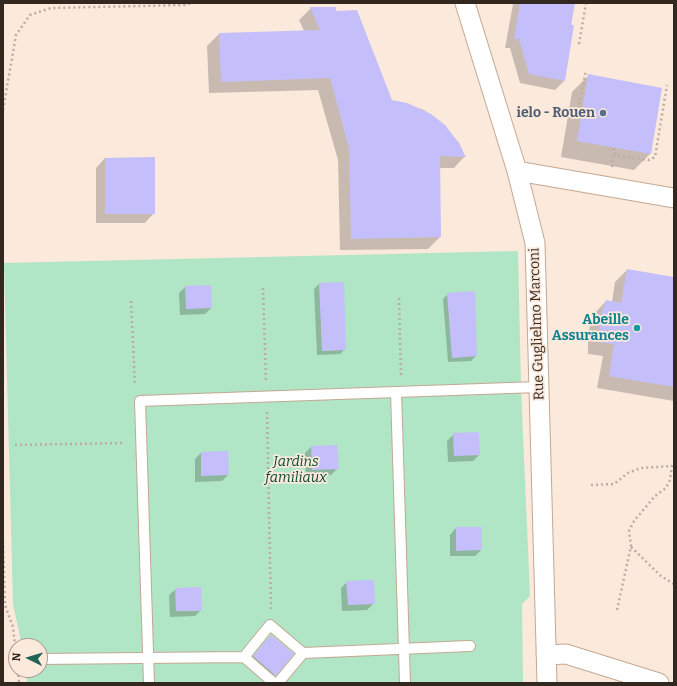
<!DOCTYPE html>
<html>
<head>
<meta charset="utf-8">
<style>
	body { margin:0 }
	#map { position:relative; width:677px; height:686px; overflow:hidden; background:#fbe9dc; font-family:Bitter,serif }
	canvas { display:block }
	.frame { position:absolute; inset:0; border:4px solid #332820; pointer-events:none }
	.north { position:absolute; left:8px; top:638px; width:40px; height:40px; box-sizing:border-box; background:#fbe9dc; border:1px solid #ab9c91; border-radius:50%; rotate:275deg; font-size:11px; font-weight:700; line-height:16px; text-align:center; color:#332820 }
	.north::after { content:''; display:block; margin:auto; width:14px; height:18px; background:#216454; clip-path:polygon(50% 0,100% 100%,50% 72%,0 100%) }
</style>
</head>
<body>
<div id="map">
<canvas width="677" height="686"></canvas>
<div class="frame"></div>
<div class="north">N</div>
</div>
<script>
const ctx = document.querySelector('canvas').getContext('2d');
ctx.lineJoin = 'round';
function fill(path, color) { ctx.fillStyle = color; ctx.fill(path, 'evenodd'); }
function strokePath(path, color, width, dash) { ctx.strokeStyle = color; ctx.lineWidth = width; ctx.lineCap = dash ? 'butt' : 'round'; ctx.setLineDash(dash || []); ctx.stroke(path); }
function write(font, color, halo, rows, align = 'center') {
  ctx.font = font + ' Bitter,serif'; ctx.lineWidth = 3.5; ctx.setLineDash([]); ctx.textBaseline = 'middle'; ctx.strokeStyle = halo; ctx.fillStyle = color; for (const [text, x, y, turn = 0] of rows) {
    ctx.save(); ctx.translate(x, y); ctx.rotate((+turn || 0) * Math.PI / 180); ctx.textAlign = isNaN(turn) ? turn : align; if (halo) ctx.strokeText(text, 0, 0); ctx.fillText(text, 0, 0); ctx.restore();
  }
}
fill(new Path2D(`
	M518,251L521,388L530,596L522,604L523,683H27L26,670H40V646H22L13,604L4,263Z`), '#b0e5c5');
fill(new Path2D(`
	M574,3L564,81L555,90L520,83L510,48H505L513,4Z
	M311,8H335V12L391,101L407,104L424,110L438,120L459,143L465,156L454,168H439L440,237L428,249L340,250L338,160L318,90L209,93L207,46L219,34L304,31L299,20Z
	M589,75L650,154L634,170L561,157L572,92Z
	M105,158L154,213L145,223H96V168Z
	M627,270L674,278V401L597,388L603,356L588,354V336L591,320L594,314L606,301L612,302L615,282Z
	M343,283L345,349L340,354L317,355L314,289L319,284Z
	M185,287L211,308L205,314L180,315L179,293Z
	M448,294L476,356L471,361L448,362L443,299Z
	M454,434H478L479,455L473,461L448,462L447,441Z
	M311,447L338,468L331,475L306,476L305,453Z
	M227,452L228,475L222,481L195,482V459L201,453Z
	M456,528L481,550L475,556H450V535Z
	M347,582L374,603L367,610L342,611L341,588Z
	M176,589L201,610L195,616L170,617L169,595Z
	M265,642L292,654L269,681L248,663Z`), '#0003');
fill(new Path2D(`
	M520,3H575L571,25H574L565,81L529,74L519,39H514Z
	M310,7H336V11L357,10L392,100L407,103L431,114L445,125L459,143L466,157L440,156L441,237L351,239L349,148L330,78L221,82L219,33L320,30Z
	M588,74L662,88L651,154L577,141Z
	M155,157V214H105V158Z
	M627,269L674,277V387L609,376L614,344L599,342L600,317L606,300L621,303Z
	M344,282L346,350L322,351L319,283Z
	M211,285L212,308L186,309L185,286Z
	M475,291L477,356L452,358L447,293Z
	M479,432L480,455L454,456L453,433Z
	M337,445L339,469L312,470L311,446Z
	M228,451L229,475L201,476V452Z
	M456,527H482V550L456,551Z
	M374,580L375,604L348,605L346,581Z
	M201,587L202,611H176L175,588Z
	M271,635L294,654L276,676L253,656Z`), '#c4bffa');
const service = new Path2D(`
	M396,392L405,683
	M303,653L470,646
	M244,657L270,625L303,653L278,683
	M40,659L244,657L274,683
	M149,683L140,401L538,387`);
const minor = new Path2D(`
	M465,3L517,171L535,243L547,683
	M517,171L674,198
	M546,655L566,654L659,683`);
strokePath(service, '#c4a892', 12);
strokePath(minor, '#c4a892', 21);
strokePath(new Path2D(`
	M579,44L586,3
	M582,108L579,105L586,70
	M3,110L16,35L30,15L51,8L185,5L192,3
	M614,148V153L618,156L649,160L655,157L667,85
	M612,167L614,153
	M263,288L266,381
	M399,298L401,377
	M131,301L135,385
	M267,412L271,609
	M15,445L125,443
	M591,485L614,484L628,473L641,468L672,466
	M3,541L5,605L13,627L16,654
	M631,547L661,576L674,584
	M617,610L631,546L629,531L634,521L655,496L666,488L670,480L672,466L674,463
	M18,670L19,683`), '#bcaca1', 2.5, [2, 3]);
strokePath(service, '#fff', 10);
strokePath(minor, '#fff', 19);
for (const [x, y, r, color] of [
	[603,113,4,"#5c6f8a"],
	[637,328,4,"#0f9aa8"]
]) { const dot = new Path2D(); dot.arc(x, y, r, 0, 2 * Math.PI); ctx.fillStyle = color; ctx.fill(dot); strokePath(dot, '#fbe9dc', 1.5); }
write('bold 14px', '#4e5e75', '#fbe9dc', [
	["ielo - Rouen",595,113]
], 'right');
write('bold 14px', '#0d838f', '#fbe9dc', [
	["Abeille",629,320],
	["Assurances",629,336]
], 'right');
write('14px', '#332820', '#fbe9dc', [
	["Rue Guglielmo Marconi",537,324,-92]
]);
write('italic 14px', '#0a4b2e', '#fbe9dc', [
	["Jardins",296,462],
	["familiaux",296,478]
]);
</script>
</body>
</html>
